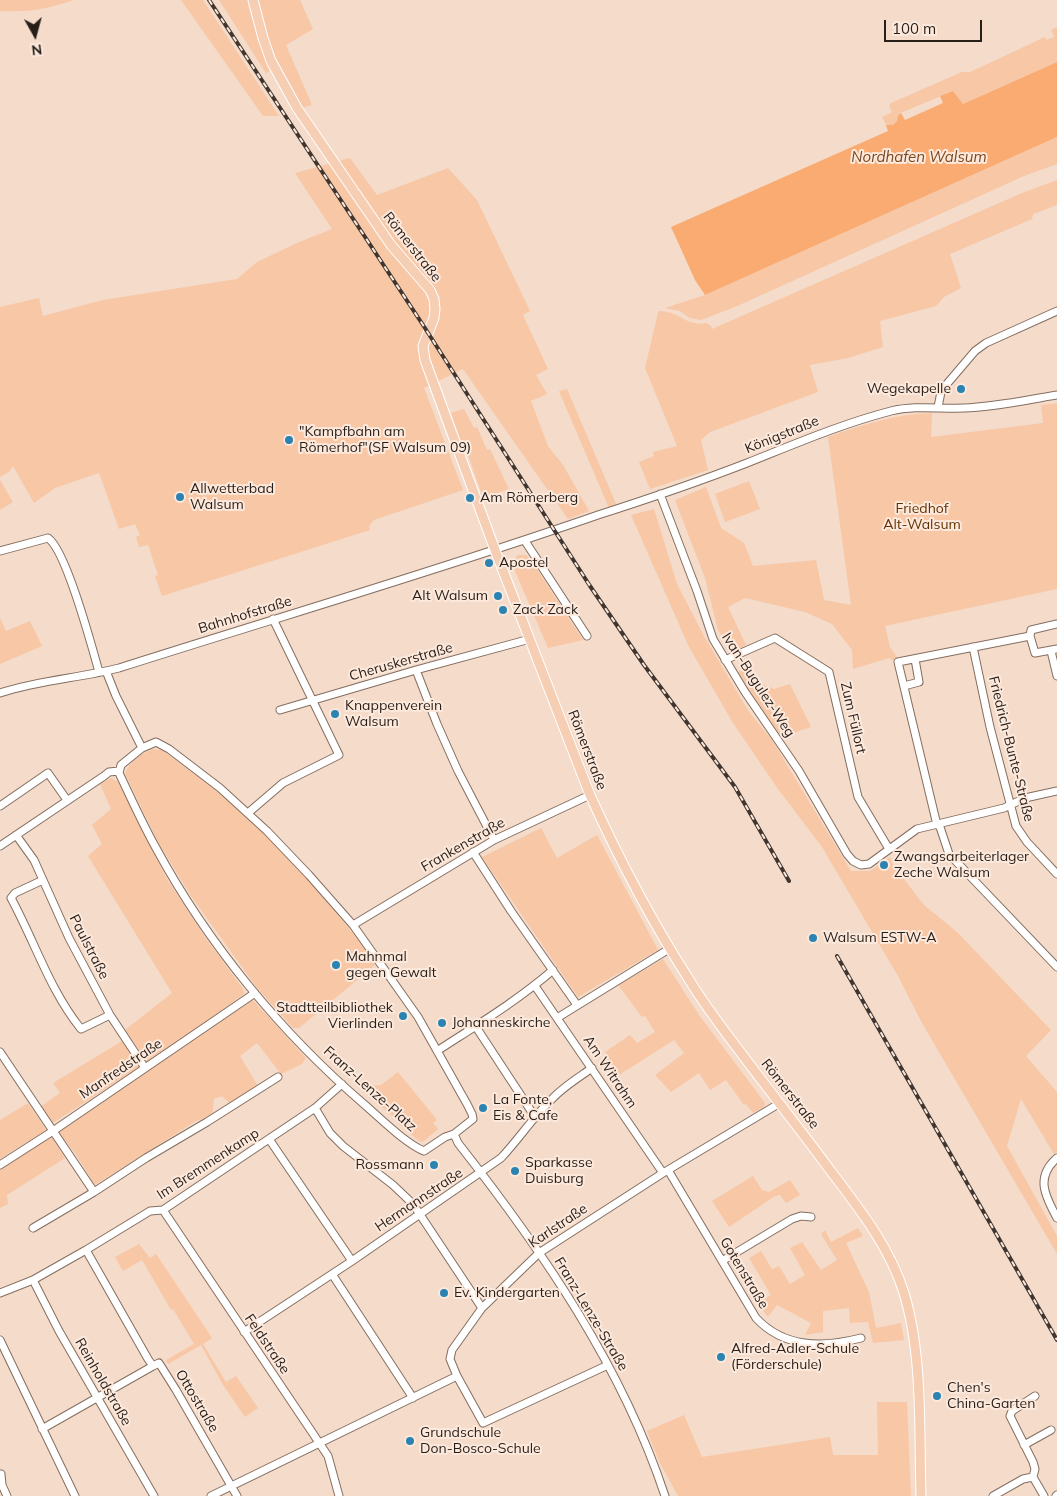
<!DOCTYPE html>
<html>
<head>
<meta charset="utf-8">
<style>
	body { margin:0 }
	#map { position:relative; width:1057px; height:1496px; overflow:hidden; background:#f4dbca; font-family:Mulish,sans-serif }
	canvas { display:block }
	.north { position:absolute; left:10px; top:10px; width:50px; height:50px; -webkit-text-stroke:4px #fde9dc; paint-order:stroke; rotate:173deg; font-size:14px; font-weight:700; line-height:20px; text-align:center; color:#271e18 }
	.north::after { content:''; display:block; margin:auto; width:18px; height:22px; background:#271e18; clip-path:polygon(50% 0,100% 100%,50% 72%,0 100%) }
	.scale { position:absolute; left:884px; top:20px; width:98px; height:22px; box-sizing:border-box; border:2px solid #271e18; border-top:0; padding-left:6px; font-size:15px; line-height:18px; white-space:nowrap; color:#271e18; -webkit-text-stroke:4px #fde9dc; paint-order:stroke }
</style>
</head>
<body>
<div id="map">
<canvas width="1057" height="1496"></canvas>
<div class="north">N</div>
<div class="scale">100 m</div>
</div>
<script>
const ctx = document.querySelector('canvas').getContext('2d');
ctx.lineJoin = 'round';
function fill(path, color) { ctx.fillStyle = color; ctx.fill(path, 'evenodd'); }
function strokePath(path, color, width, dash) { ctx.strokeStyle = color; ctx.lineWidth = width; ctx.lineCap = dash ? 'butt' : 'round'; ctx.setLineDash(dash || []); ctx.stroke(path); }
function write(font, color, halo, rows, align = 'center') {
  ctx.font = font + ' Mulish,sans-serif'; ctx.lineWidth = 4; ctx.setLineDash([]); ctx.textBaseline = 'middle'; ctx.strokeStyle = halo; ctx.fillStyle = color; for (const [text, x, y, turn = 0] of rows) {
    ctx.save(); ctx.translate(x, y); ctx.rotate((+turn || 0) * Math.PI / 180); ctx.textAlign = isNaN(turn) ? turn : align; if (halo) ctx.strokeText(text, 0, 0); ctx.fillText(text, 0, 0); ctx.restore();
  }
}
fill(new Path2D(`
	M0,0H73C46,10 28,12 0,11Z
	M181,0H203L279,116H263Z
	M219,0H249L270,71L266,73Z
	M257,0H300L313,29L286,45L312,105L302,108L267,41Z
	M1057,27V62L963,104L953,91L898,114L897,121L893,125H886L882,117L892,112L889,106L891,103L962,72H970L1045,37L1046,40L1054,37L1051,30Z
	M1057,137V164L1024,176L735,307L701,320L690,318L680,311L665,308L705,295Z
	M350,158L377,195L448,168L477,200L530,311L523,315L548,369L536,375L547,394L531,401L548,446L563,465L589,511L568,519L463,369L424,388L463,490L374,520L369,526L370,530L162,596L155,576L158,575L148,545L139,547L136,537L140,535L135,524L119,529L99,473L55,488L34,503L13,466L10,471L0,477V307L39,298L43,316L103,300L237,279L257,262L297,243L332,229L295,173Z
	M1057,180V205L1033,214L1032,219L950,254L961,288L944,297L936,306L880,321L883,347L848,358L810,365L818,392L710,432L701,440L708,470L650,489L639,462L654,456L653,452L677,446L645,368L658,313L659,311C680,311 686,327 706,323L711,326L712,329L1022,193Z
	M567,389L617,506L609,508L559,391Z
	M1057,403V589L885,626L890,647L899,660L896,662L889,658L853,669L852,650L832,624L805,612L745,598L728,607L746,645L733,652L718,630L705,578L675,500L706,487L721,528L744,543L753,566L816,560L824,600L851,605L828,437C862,425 895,414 932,413L931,437L1043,423L1041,405Z
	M464,409L474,428L477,427L487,450L490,449L509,489L483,498L463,440L460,441L451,413Z
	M0,480L13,502L0,510Z
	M749,481L760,509L725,522L715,494Z
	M654,509L677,584L705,638L749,712L772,740L851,871H870L890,857L893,865L924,905L957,932L1051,1030L1026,1056L1057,1092V1152L1054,1154L1021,1099L1007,1146L1057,1236V1254L922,1023L898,976L822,847L778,789L733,723L689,647L631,515Z
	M518,555H526L533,563L583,640L548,648L515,571L513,561Z
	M0,618L6,631L30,621L42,646L0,664Z
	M743,669L757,682L774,689L790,684L811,727L781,737L737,673Z
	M152,749L162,750L247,814L291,858L375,960L374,966L299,1028H293L257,988L191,896L159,844L125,774C129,761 140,755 152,749Z
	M111,778L118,782L167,879L205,937L243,989L244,994L148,1063L125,1030L172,993L88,856L102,844L92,825L111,809L100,784Z
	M541,828L557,858L597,835L658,950L578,997L482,857Z
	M663,959L699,1015L765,1103L764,1107L753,1113L746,1104L744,1105L726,1080L710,1090L699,1073L671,1092L655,1075L684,1053L674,1040L619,1075L605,1052L630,1035L637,1043L655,1032L645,1016L642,1017L618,985Z
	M253,1000L306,1058L302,1064L281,1074L257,1043L240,1056L258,1086L230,1104L222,1096L214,1099L212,1115L196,1121L95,1185L75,1153L58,1132Z
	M122,1041L139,1067L53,1123L40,1107L60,1093L53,1083Z
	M398,1072L437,1120L433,1123L438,1129L423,1142L419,1141L399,1124L398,1121L363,1091L368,1086L381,1085Z
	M28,1103L46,1130L0,1159V1120Z
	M51,1136L65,1158L7,1195L8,1204L0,1208V1169Z
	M753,1176L762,1190L769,1192L790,1180L800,1195L786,1203L780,1195L775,1196L729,1227L712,1201Z
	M858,1228L863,1236L846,1243L869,1292L876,1328L901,1323L904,1340L873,1343L868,1322L850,1323L849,1308L823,1311V1332L805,1335L811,1323L777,1305L768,1317L757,1303L771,1295L749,1258L761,1251L772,1269L779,1266L790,1284L805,1275L790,1248L802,1242L821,1270L837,1260L821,1234L825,1230L831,1242Z
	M139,1244L150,1258L156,1254L212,1338L203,1344L226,1382L236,1376L258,1408L245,1417L223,1385L201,1345L168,1364L166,1360L194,1344L173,1309L171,1310L142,1260L123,1271L115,1257Z
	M877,1402H907L911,1496H678L660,1463L647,1431L684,1415L702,1457L830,1437L833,1455H878Z`), '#f7c7a6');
fill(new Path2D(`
	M1057,62V137L705,295L695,280L671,227L888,131L886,125H893L897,121L898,115L901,113L905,120L943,103L940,96L953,91L963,104Z`), '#faab72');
const minor = new Path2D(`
	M938,407L941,392L946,385L975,351L986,343L1057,311
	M660,494L697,591L713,639L745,692L799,771L847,854L853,861L861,865L869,864L917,829L1004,808L1025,798L1057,791
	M525,541L587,636
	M0,551L48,538C66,550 92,647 99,672
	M1030,636L1035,653L1057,649
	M1030,636L1031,630L1057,624
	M973,647L990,727L1016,826L1027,842L1057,874
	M1051,651L1057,676
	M725,660L775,638L829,672L858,797L889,849
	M416,670L437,724L458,771L494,840
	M106,671L116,696L142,748
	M904,686L919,682L915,659
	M0,693C39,680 80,678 119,668C279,617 440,570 598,515C648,499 698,482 747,463C795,444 841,424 891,411C915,405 940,409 964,408C995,407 1026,400 1057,395
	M280,710L416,670L530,639
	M156,742L169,749L220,788L267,831L309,875L353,925L418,1017L467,1104L472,1114L473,1119L454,1134L445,1137L424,1151C405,1143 380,1118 365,1105C281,1033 208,944 156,848C142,823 131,798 119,773L121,765L142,748Z
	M0,806L48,773L67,800
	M248,813L283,783L339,755L273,619
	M939,824L949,854L1057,967
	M937,825L898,662L1030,636
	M16,835L34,860L69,938L110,1015L145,1068
	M0,846L104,776L109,772L119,771
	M473,852L511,911L577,1005
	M43,880L15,893L11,898C35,942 50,991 81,1029L110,1015
	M353,925L494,840L590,795
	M535,986L663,1173
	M557,1018L669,949
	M476,1027L535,1117
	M437,1051C477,1025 517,1001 553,970
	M0,1052L94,1192
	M315,1108L330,1133L343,1146L393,1185L413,1204L482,1308
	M454,1134L458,1143C542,1250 622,1366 665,1496
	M269,1139L352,1261
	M1057,1158C1035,1177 1045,1196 1057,1218
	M0,1165L53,1131L255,993
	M668,1170L756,1318C784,1348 822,1348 861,1338
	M163,1210L328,1456L339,1496
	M33,1228L94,1192L146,1158L207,1122L278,1077
	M86,1250L148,1359L153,1366L159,1363L176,1390L237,1496
	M722,1261L792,1219L801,1216L811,1217
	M332,1274L413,1398
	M33,1280L59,1331L154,1496
	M0,1293L33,1280L86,1250L150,1211L163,1210L315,1108L342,1084
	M244,1332L352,1261L501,1158C519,1139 533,1117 552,1099C563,1087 578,1078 592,1068
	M0,1340L75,1496
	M457,1376L483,1423L608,1365
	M1035,1396L1012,1411L1010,1416L1033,1462L1035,1469L1033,1477L1044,1496
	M42,1429L153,1366
	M1024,1445L1051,1430
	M1,1474L2,1485L7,1496
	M211,1496L457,1376L450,1359L452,1350L482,1308L539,1253L663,1173L780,1103
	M993,1496L1023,1479L1033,1477
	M1056,1496L1057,1495`);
const major = new Path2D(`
	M253,0L263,38L271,61L297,108L391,245L430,290L434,299L435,309L434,318L423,346L425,360L495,550L590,795C619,859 652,922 690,981C705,1006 723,1029 741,1053C771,1093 803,1133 833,1174C861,1211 890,1248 904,1293C923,1355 919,1431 921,1496`);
strokePath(minor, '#846e60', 9);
strokePath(major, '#fff', 11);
strokePath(minor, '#fff', 7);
strokePath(major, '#f5ceb4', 9);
const rail = new Path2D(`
	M209,0L423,325L590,586L644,665L735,787L789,881
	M837,956L1057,1340`);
strokePath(rail, '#41362f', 4);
strokePath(rail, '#fde9dc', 2, [5.5]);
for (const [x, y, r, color] of [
	[961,389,5,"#2a83b1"],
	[289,440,5,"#2a83b1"],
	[180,497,5,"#2a83b1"],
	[470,498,5,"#2a83b1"],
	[489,563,5,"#2a83b1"],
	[498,596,5,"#2a83b1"],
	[503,610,5,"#2a83b1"],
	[335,714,5,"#2a83b1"],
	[884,865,5,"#2a83b1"],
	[813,938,5,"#2a83b1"],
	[336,965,5,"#2a83b1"],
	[403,1016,5,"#2a83b1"],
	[442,1023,5,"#2a83b1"],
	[483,1108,5,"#2a83b1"],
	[434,1165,5,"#2a83b1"],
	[515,1171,5,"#2a83b1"],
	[444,1293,5,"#2a83b1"],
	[721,1357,5,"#2a83b1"],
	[937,1396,5,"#2a83b1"],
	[410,1441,5,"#2a83b1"]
]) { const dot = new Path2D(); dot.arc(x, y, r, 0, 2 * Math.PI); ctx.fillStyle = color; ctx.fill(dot); strokePath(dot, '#fde9dc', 2); }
write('14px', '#271e18', '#fde9dc', [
	["Römerstraße",412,247,52],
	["Königstraße",782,435,-22],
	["Bahnhofstraße",245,615,-17],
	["Cheruskerstraße",401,662,-16],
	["Ivan-Bugulez-Weg",758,685,57],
	["Zum Füllort",853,718,77],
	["Friedrich-Bunte-Straße",1011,749,76],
	["Römerstraße",587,750,69],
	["Frankenstraße",463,845,-30],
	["Paulstraße",89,947,63],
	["Manfredstraße",121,1069,-34],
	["Am Witrahm",610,1072,56],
	["Franz-Lenze-Platz",370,1089,42],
	["Römerstraße",790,1094,52],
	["Im Bremmenkamp",208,1164,-33],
	["Hermannstraße",419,1200,-34],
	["Karlstraße",558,1226,-34],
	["Gotenstraße",744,1273,59],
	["Franz-Lenze-Straße",591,1314,59],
	["Feldstraße",267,1344,56],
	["Reinholdstraße",103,1382,60],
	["Ottostraße",197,1401,59]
]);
write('14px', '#271e18', '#fde9dc', [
	["Wegekapelle",951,389,"right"],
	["\"Kampfbahn am",299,432],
	["Römerhof\"(SF Walsum 09)",299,448],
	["Allwetterbad",190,489],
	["Walsum",190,505],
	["Am Römerberg",480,498],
	["Apostel",499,563],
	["Alt Walsum",488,596,"right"],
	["Zack Zack",513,610],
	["Knappenverein",345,706],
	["Walsum",345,722],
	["Zwangsarbeiterlager",894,857],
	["Zeche Walsum",894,873],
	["Walsum ESTW-A",823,938],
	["Mahnmal",346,957],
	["gegen Gewalt",346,973],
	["Stadtteilbibliothek",393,1008,"right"],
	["Vierlinden",393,1024,"right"],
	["Johanneskirche",452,1023],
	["La Fonte,",493,1100],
	["Eis & Cafe",493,1116],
	["Sparkasse",525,1163],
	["Duisburg",525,1179],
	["Rossmann",424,1165,"right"],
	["Ev. Kindergarten",454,1293],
	["Alfred-Adler-Schule",731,1349],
	["(Förderschule)",731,1365],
	["Chen's",947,1388],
	["China-Garten",947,1404],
	["Grundschule",420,1433],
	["Don-Bosco-Schule",420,1449]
], 'left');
write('14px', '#623102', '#fde9dc', [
	["Friedhof",922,509],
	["Alt-Walsum",922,525]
]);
write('italic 15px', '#7a471e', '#fde9dc', [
	["Nordhafen Walsum",919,157]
]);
</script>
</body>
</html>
